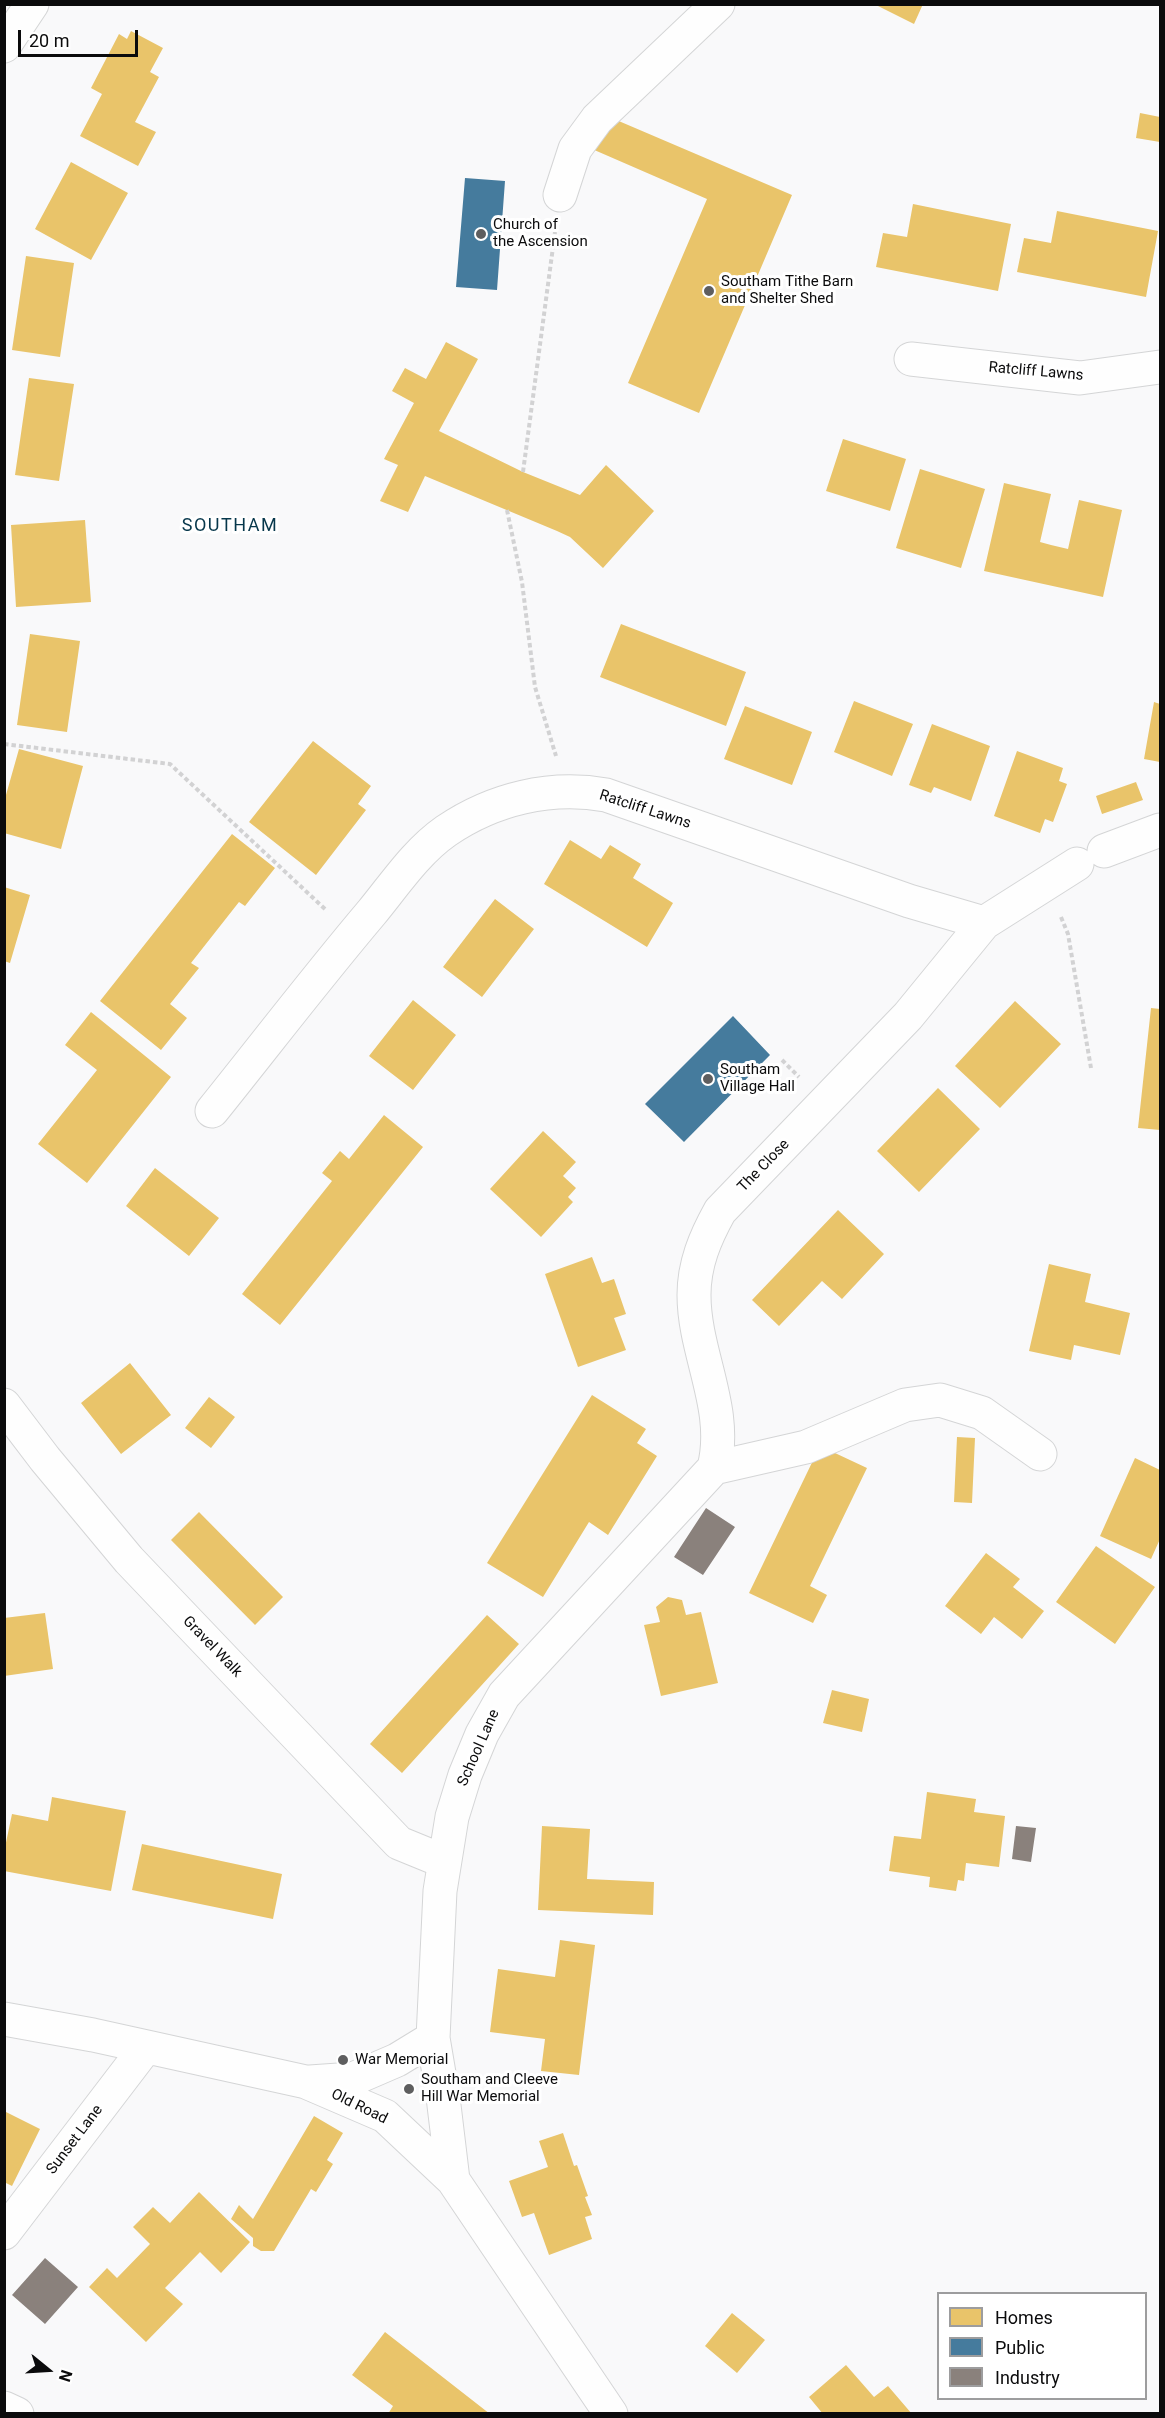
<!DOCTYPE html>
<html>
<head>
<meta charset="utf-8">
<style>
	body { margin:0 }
	#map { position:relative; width:1165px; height:2418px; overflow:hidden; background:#f9f9fa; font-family:Roboto,sans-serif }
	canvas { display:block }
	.frame { position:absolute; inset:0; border:6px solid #0b0b0c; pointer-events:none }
	.legend { position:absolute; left:937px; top:2292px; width:210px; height:108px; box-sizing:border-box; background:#fff; border:2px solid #9d9d9e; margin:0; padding:8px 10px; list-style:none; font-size:18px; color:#0b0b0c }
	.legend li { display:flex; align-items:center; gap:12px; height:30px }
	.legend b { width:30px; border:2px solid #9d9d9e }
	.north { position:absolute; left:18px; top:2340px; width:60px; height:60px; -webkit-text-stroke:4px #fff; paint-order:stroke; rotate:108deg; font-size:16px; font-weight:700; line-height:24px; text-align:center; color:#0b0b0c }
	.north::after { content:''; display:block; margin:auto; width:21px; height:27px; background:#0b0b0c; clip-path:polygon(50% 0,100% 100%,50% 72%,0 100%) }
	.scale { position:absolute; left:18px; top:30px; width:120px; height:27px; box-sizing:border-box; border:3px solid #0b0b0c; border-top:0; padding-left:8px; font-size:18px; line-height:21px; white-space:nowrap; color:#0b0b0c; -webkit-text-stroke:4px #fff; paint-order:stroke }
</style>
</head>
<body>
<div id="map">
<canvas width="1165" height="2418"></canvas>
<div class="frame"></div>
<ul class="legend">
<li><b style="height:16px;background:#e9c46a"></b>Homes</li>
<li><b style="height:16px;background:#457b9d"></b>Public</li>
<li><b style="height:16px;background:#8a817c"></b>Industry</li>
</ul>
<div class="north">N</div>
<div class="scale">20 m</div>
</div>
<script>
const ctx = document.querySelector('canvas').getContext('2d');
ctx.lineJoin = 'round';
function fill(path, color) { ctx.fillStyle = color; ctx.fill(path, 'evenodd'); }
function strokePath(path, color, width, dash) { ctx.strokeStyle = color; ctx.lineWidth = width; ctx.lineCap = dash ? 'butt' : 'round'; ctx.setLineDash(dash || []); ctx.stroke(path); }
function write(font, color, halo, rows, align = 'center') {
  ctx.font = font + ' Roboto,sans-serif'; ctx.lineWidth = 6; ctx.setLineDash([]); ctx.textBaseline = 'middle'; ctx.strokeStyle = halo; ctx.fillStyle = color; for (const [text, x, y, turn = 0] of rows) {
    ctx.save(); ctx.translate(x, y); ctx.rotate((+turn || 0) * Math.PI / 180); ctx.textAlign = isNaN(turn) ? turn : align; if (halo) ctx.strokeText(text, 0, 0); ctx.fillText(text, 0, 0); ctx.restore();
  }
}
fill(new Path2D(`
	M874,4H923L914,24Z
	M131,31L163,48L150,72L159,77L135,122L156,132L138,166L80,136L102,94L91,88L119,34L127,39Z
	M1140,113L1160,117V142L1136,138Z
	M607,116L792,195L699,413L628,383L707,199L592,149Z
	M71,162L128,193L91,260L35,229Z
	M913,204L1011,224L998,291L876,267L883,233L907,237Z
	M1057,211L1158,231L1146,297L1017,272L1024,238L1051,243Z
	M26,256L74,263L60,357L12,350Z
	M446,342L478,359L439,431L523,472L580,495L606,465L654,511L603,568L570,537L557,531L425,476L408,512L380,501L398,465L384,459L414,403L392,391L405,368L426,379Z
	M29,378L74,384L59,481L15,475Z
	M843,439L906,459L890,511L826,491Z
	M920,469L985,489L961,568L896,548Z
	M1004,483L1051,494L1040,542L1051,545L1068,549L1079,500L1122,510L1103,597L984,571Z
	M85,520L91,602L16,607L11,525Z
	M621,624L746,672L726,726L600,677Z
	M30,634L80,641L67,732L17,725Z
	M854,701L913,724L892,776L834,752Z
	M1154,702L1160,704V762L1144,759Z
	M745,706L812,732L792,785L724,759Z
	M932,724L990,746L971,801L934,787L931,793L909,785Z
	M313,741L371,786L358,804L366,810L316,875L249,822Z
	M19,749L83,766L61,849L4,833V802Z
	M1017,751L1063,768L1059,781L1067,784L1053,822L1045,819L1040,833L994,816Z
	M1136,782L1143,800L1102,814L1096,796Z
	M232,834L275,868L245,906L239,902L191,963L199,968L170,1004L187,1018L161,1050L100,1001Z
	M570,840L601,859L610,845L641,864L633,878L673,903L647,947L544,884Z
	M4,887L30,895L10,963L4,961Z
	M495,899L534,929L482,997L443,967Z
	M413,1000L456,1035L413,1090L369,1056Z
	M1015,1001L1061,1044L1000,1108L955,1066Z
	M1151,1008L1160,1009V1130L1138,1128Z
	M91,1012L171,1077L87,1183L38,1144L97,1070L65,1045Z
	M938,1088L980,1129L919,1192L877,1151Z
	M384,1115L423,1147L280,1325L242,1294L332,1181L322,1173L340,1151L349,1159Z
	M543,1131L576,1162L563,1176L576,1188L568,1197L573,1202L541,1237L490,1189Z
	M155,1168L219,1218L189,1256L126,1206Z
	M838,1210L884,1254L842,1299L822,1281L779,1326L752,1300Z
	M592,1257L602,1283L614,1279L626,1314L614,1318L626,1350L578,1367L545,1274Z
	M1049,1264L1091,1274L1085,1302L1130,1313L1120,1355L1074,1345L1071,1360L1029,1351Z
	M130,1363L171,1415L121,1454L81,1403Z
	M592,1395L646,1429L637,1443L657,1456L608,1535L589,1522L543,1597L487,1563Z
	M209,1397L235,1417L211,1448L185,1428Z
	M957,1437L975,1438L972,1503L954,1502Z
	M820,1446L867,1468L810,1586L827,1595L813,1623L749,1593Z
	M1135,1458L1160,1470V1539L1151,1559L1100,1536Z
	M199,1512L283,1597L255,1625L171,1540Z
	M1096,1546L1155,1587L1115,1644L1056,1602Z
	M986,1553L1020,1579L1013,1587L1044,1611L1022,1639L994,1617L981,1634L945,1606Z
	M668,1597L682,1600L686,1615L701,1612L718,1683L661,1696L644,1625L660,1622L656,1607Z
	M45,1613L53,1669L4,1676V1618Z
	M487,1615L519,1644L402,1773L370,1744Z
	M832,1690L869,1699L862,1732L823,1723Z
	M927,1792L976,1799L974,1812L1005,1816L999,1867L966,1863L964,1881L958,1880L956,1891L929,1887L930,1877L889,1871L894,1836L921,1839Z
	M52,1797L126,1811L111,1891L4,1871V1852L12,1814L48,1821Z
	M542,1826L590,1829L587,1879L654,1882L653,1915L538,1910Z
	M142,1844L282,1874L273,1919L132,1890Z
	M560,1940L595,1945L579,2075L541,2071L545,2039L490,2032L498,1969L555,1977Z
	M4,2111L40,2129L12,2186L4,2182Z
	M314,2116L343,2133L327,2160L333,2164L316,2192L311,2189L274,2251H261L253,2246V2238L231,2219L239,2205L253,2219Z
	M563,2133L574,2166L577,2165L588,2196L585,2197L592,2215L585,2217L592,2239L549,2255L534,2213L522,2217L509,2181L548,2167L539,2141Z
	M199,2192L250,2242L221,2273L200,2252L165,2288L183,2304L146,2342L89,2287L107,2268L117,2278L150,2244L133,2227L153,2207L170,2223Z
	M732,2313L765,2340L737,2373L705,2346Z
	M385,2332L490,2414H388L393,2406L352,2375Z
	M846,2365L874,2397L888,2386L912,2414H823L809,2397Z`), '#e9c46a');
fill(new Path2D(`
	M465,178L505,181L497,290L456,287Z
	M733,1016L770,1055L684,1142L645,1104Z`), '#457b9d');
fill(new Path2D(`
	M706,1508L735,1527L703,1575L674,1557Z
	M1016,1826L1036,1828L1031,1862L1012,1859Z
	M45,2258L78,2287L45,2324L12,2295Z`), '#8a817c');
const minor = new Path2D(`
	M4,46L32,4
	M560,195L575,149L597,119L718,4
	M911,359L1080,378L1160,367
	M1104,851L1160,830
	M212,1111C265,1045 317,977 372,912C395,884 416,852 446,831C493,799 550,785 606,795L909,901L984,923
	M4,1405L45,1459L129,1560L399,1843L443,1861
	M714,1468L806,1447L905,1405L940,1400L982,1413L1040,1454
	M4,2019L93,2035L306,2082L385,2116L453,2180L611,2414
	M310,2082L353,2079L397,2060L433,2038
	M453,2180L443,2097L433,2038L440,1891L452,1817L465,1775L482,1734L504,1695L714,1468C729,1408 694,1354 694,1295C694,1264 705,1238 720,1211L908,1016L984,923L1077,864
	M4,2233L146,2047`);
const major = new Path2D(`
	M4,2408L17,2414`);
strokePath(minor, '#d4d5d6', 35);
strokePath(major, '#d4d5d6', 35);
strokePath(new Path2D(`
	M523,472L555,232
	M507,510L522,582L535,687L556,756
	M4,744L170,764L326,910
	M1061,917L1068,934L1091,1068
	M782,1060L799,1077`), '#d2d2d3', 4, [4.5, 3]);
strokePath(minor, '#fefefe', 33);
strokePath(major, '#fefefe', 33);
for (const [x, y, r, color] of [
	[481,234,6,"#5e5e5f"],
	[709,291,6,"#5e5e5f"],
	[708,1079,6,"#5e5e5f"],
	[343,2060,6,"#5e5e5f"],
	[409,2089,6,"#5e5e5f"]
]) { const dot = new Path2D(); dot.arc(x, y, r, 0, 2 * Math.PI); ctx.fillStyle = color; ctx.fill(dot); strokePath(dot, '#fff', 2); }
write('15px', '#0b0b0c', '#fff', [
	["Church of",493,225],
	["the Ascension",493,242],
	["Southam Tithe Barn",721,282],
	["and Shelter Shed",721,299],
	["Southam",720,1070],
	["Village Hall",720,1087],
	["War Memorial",355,2060],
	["Southam and Cleeve",421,2080],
	["Hill War Memorial",421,2097]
], 'left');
write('15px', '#0b0b0c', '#fff', [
	["Ratcliff Lawns",1036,372,5],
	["Ratcliff Lawns",645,810,18],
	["The Close",764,1166,-46],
	["Gravel Walk",212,1647,46],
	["School Lane",479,1748,-66],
	["Old Road",359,2107,26],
	["Sunset Lane",75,2140,-53]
]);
ctx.letterSpacing = '1.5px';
write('18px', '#07374b', '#fff', [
	["SOUTHAM",230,526]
]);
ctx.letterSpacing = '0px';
</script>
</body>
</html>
